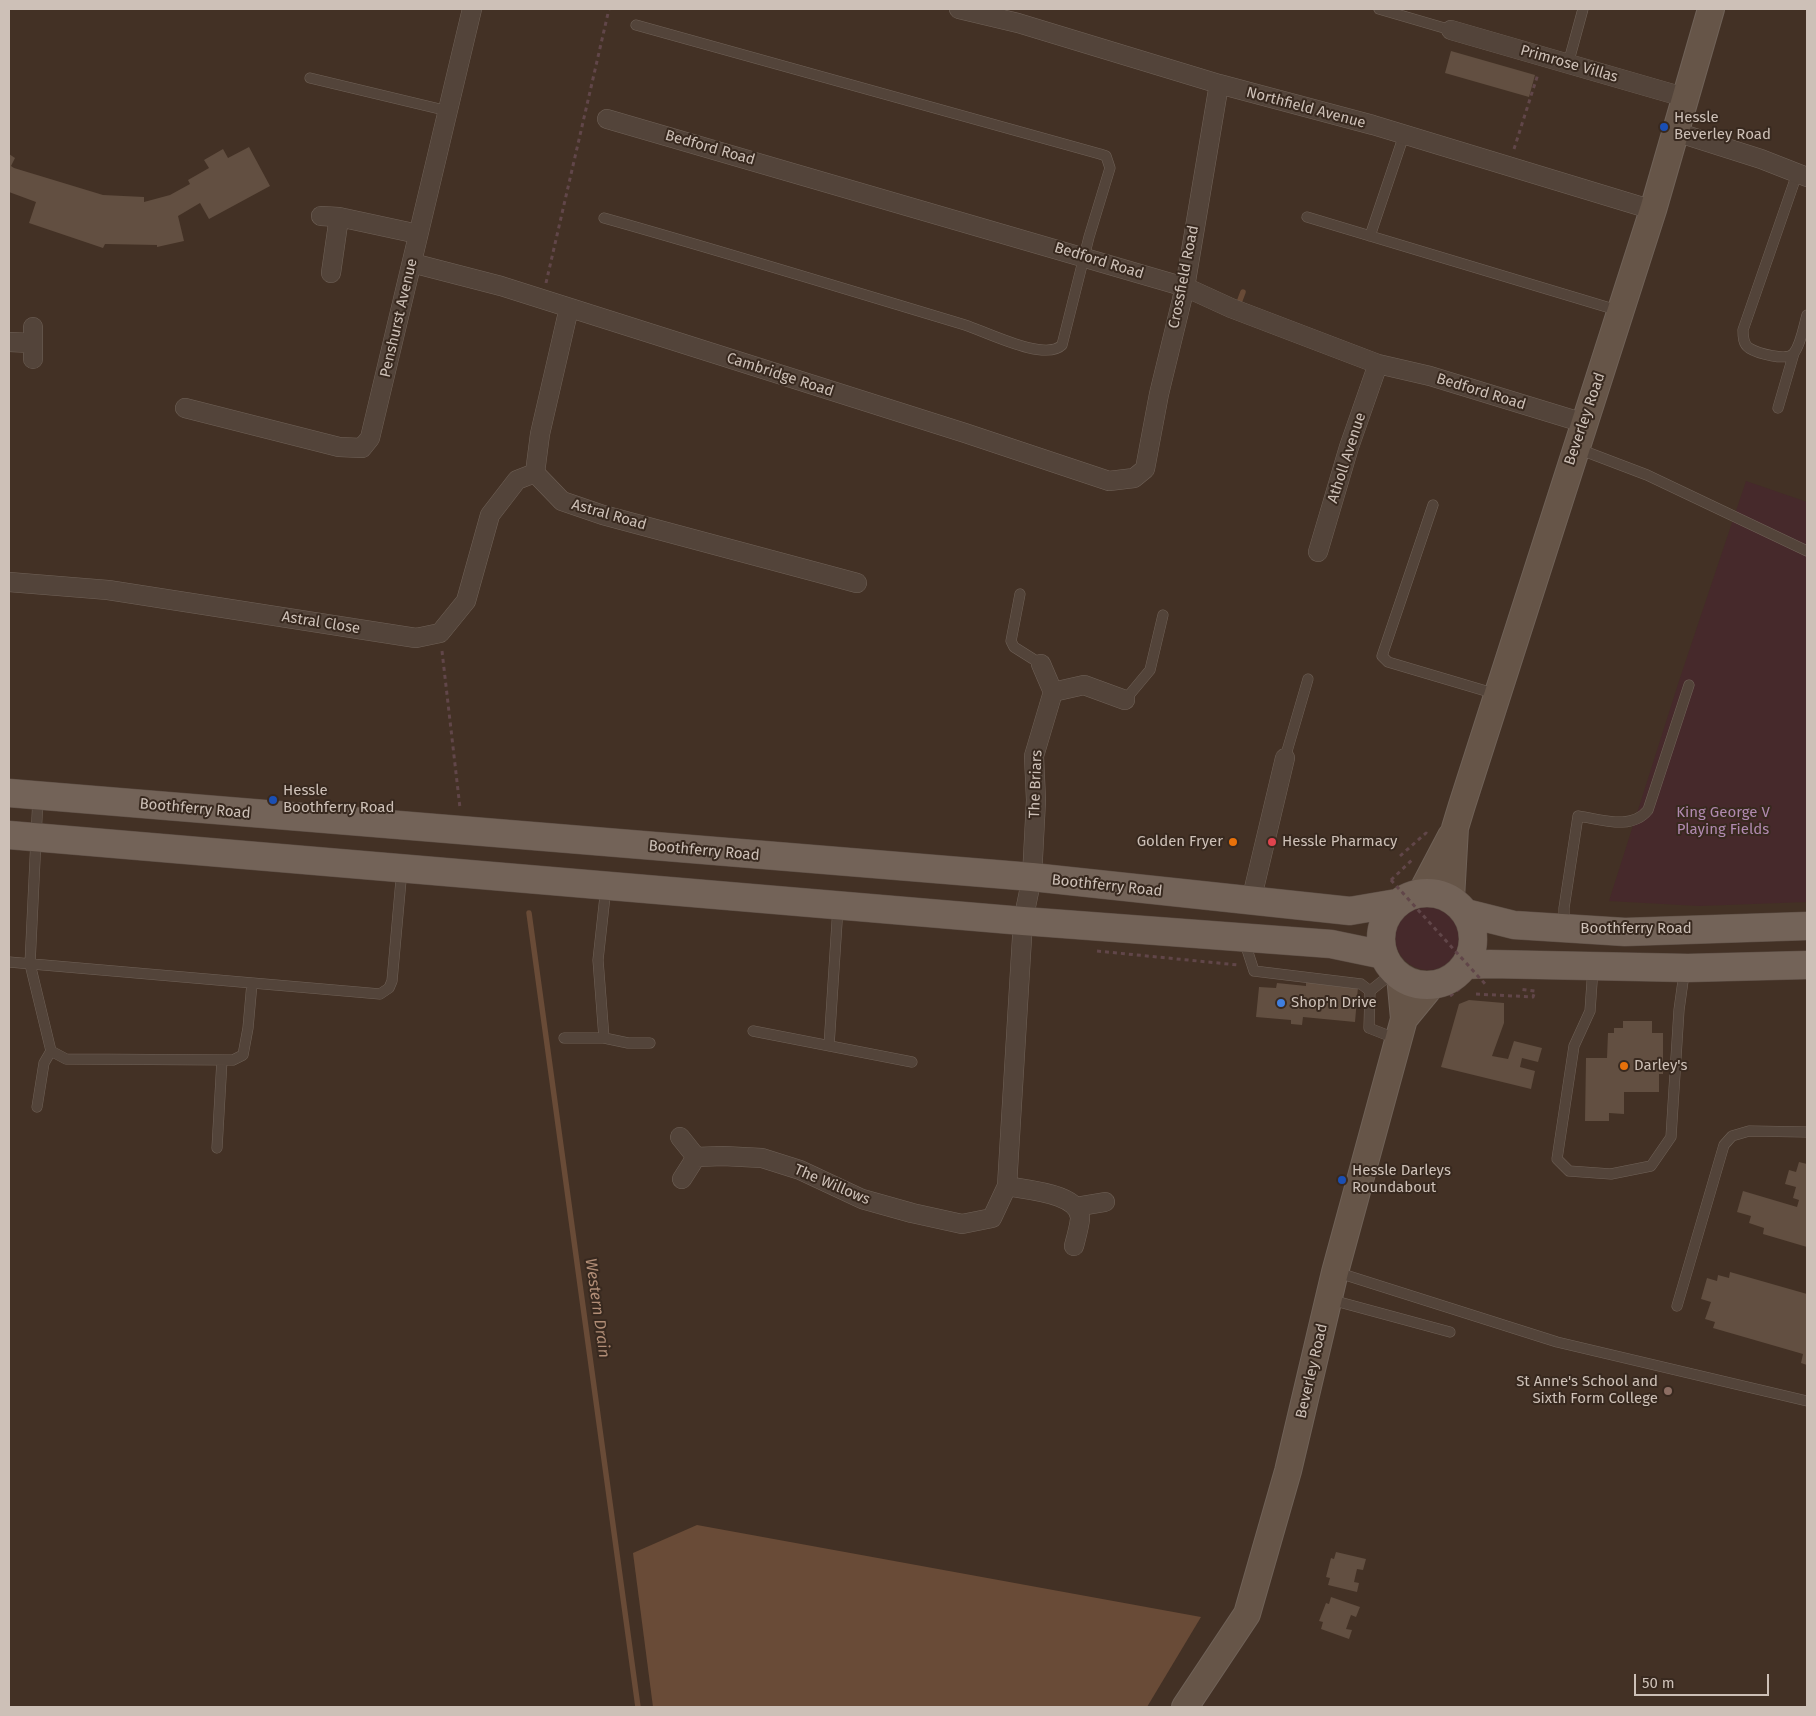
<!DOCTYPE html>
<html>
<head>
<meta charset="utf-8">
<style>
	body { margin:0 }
	#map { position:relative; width:1816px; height:1716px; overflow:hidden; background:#433125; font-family:"Fira Sans",sans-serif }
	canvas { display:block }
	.frame { position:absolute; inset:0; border:10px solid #cdc0b7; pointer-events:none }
	.scale { position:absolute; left:1634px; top:1674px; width:135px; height:22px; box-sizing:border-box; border:2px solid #cdc0b7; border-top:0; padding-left:6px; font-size:15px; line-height:18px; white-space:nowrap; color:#cdc0b7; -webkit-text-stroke:4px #38291f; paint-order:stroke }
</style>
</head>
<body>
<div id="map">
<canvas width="1816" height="1716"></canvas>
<div class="frame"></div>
<div class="scale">50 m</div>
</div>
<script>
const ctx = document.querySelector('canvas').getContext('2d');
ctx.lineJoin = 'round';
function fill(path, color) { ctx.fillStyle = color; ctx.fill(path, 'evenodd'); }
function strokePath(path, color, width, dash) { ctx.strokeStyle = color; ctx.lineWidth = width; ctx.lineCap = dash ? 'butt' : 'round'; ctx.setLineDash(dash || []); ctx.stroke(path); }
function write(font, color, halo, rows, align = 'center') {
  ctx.font = font + ' "Fira Sans",sans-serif'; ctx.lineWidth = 4; ctx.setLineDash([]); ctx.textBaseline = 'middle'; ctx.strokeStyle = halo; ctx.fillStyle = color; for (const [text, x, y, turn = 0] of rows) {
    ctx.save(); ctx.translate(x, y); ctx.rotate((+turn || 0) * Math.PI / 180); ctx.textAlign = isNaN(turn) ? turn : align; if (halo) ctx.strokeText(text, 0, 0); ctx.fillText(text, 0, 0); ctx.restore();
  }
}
fill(new Path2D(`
	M1746,481L1807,502V902L1699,906L1609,901L1679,681Z
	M1395 937a33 33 0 1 1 66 0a33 33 0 1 1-66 0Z`), '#46292b');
fill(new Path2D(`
	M697,1525L1201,1617L1147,1707H653L633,1553Z`), '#694b37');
strokePath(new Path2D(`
	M1237,308L1243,292
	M529,913L638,1707`), '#694b37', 5.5);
fill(new Path2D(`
	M1451,51L1535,75L1529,97L1445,73Z
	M249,147L270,186L209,219L200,203L178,216L184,241L157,247V245L105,244L103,248L29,223L36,202L9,192V154L15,158L11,166L14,168L103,195L144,197V202L170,195L190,184L188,180L209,168L204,160L223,149L228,158Z
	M1306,982L1358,987L1355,1022L1303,1017L1302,1025L1291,1024V1020L1256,1017L1259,987L1276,988L1277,983L1306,986Z
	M1469,1000L1504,1003V1023L1492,1056L1508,1059L1514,1041L1542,1048L1538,1062L1522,1058L1520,1067L1535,1071L1531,1089L1441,1067L1459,1004Z
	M1623,1021H1652V1033H1663V1074H1659V1092H1624V1114L1609,1113V1121H1585L1586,1058H1607L1608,1033H1614V1028H1623Z
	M1799,1162L1807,1164V1247L1763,1234L1764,1228L1749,1223L1751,1216L1737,1212L1743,1191L1797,1207L1799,1200L1793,1198L1796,1187L1785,1184L1789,1170L1796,1172Z
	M1730,1272L1807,1294V1365L1801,1363L1803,1354L1713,1328L1715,1322L1705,1319L1711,1302L1701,1299L1707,1278L1717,1281L1718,1275L1729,1278Z
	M1336,1552L1366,1559L1363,1570L1357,1569L1354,1582L1359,1583L1357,1592L1328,1585L1330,1578L1326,1577L1331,1558L1334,1559Z
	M1331,1597L1360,1607L1356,1617L1351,1615L1346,1629L1352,1630L1349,1639L1321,1629L1323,1622L1319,1621L1326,1603L1329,1604Z`), '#624f41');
const lane = new Path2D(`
	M1379,9L1451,30
	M1568,64L1583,9
	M310,78L448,111
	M1797,174L1743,330C1743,336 1743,344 1749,348C1757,353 1787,362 1794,353C1801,344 1804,325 1807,315
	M1307,217L1620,311
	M604,218C725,252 845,289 965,325C987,332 1045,362 1062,345L1089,237L1110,168L1106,156L1100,154L636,25
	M1370,236L1404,135
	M1778,408L1794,353
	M1576,448L1647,475L1807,551
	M1433,505L1382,656L1388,662L1496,694
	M1020,594L1011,641L1014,647L1041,664
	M1125,700L1150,670L1163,615
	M1285,758L1308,679
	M38,797L30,964L51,1051L66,1059L233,1060L243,1055L248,1028L252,983
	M1564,927V908L1578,816C1601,819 1631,831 1648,810L1689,685
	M1244,940L1254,971L1361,984L1370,991L1395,971
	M9,962L380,994L389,988L392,981L402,869
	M1593,968L1590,1011L1574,1046L1557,1159L1569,1171L1611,1174L1651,1166L1671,1137L1679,1010L1683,981L1688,969
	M1370,991L1369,1028L1397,1039
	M753,1031L912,1062
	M564,1038H604L628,1043H650
	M604,1038L598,960L606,887
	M829,1046L838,907
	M37,1107L44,1063L51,1051
	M217,1148L222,1060
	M1336,1272L1557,1342L1807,1401
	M1328,1299L1450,1332
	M1677,1306L1724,1145L1732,1136L1749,1131L1807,1132`);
const street = new Path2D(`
	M959,9L1018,23L1219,84L1373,125L1653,210
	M1451,30L1687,98
	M607,119L1185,287L1231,308L1378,364L1430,376L1584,423
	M1676,132L1761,159L1807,177
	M321,216L339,217L418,234
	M412,263L501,286L965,433L1109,481L1134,478L1145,469L1159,394L1185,287L1219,84
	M331,273L339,217
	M33,327V359
	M9,342L32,343
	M185,408L339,447L362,448L370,438L472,9
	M535,473L562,501L603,515L857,583
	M535,473L540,434L569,308
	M1318,552L1349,447L1378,364
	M9,582L108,590L416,638L440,633L466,601L490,515L517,480L535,473
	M1041,664L1053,692
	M1251,901L1285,758
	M680,1137L696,1157L682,1179
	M696,1157L723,1156L762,1158L800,1170L862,1199L912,1213L962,1224L992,1218L1007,1186L1023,921L1032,877L1036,800L1034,756L1053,692L1084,685L1125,700
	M1007,1186C1026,1190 1081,1193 1080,1219C1079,1228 1076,1238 1074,1246
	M1075,1207L1105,1202`);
const secondary = new Path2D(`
	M1421,893L1451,836
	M1451,899L1455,828L1462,805L1653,210L1711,9
	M1404,1019L1432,985
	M1185,1707L1247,1614L1288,1471L1335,1272L1404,1019L1400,976`);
const primary = new Path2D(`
	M9,793L1032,877L1350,911L1397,903
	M9,835L1023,921L1331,944L1384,955
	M1381 939a46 46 0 1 1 92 0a46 46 0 1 1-92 0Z
	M1466,913L1514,925L1625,932L1807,926
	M1465,965L1490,964L1688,968L1807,965`);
strokePath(lane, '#706258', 11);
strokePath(street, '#706258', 20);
strokePath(secondary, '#706258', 28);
strokePath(primary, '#5c4d44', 29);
strokePath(new Path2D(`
	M1514,149L1538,74
	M546,283L609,9
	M442,651L460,808
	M1400,856L1426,833L1427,834
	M1391,880L1413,859
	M1097,951L1238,965
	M1476,994L1533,997L1535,991L1519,989
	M1450,996L1463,986`), '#614649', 3, [4, 4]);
strokePath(lane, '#53443a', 10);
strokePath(street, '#53443a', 19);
strokePath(secondary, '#665548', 26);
strokePath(primary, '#736358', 28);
strokePath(new Path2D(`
	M1391,880L1486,985`), '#614649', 3, [4, 4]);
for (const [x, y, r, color] of [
	[1664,127,5,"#1a4fb4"],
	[273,800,5,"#1a4fb4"],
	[1233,842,5,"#e8710a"],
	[1272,842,5,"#e0444e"],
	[1281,1003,5,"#3f7fe0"],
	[1624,1066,5,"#e8710a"],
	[1342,1180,5,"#1a4fb4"],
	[1668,1391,5,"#8d6e63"]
]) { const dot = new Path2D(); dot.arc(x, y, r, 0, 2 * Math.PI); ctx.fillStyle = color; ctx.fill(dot); strokePath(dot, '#38291f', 2); }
write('15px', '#cdc0b7', '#38291f', [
	["Primrose Villas",1569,64,16],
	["Northfield Avenue",1306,108,15],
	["Bedford Road",710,148,16],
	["Bedford Road",1099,261,17],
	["Crossfield Road",1184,277,-79],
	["Penshurst Avenue",399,318,-77],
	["Cambridge Road",780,375,18],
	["Bedford Road",1481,392,17],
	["Beverley Road",1585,419,-71],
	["Atholl Avenue",1347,458,-72],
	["Astral Road",609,515,16],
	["Astral Close",321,623,9],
	["The Briars",1036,784,-88],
	["Boothferry Road",195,809,5],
	["Boothferry Road",704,851,5],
	["Boothferry Road",1107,886,6],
	["Boothferry Road",1636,929],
	["The Willows",832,1185,23],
	["Beverley Road",1312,1371,-77]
]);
write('15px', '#cdc0b7', '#38291f', [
	["Hessle",1674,118],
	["Beverley Road",1674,135],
	["Hessle",283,791],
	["Boothferry Road",283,808],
	["Golden Fryer",1223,842,"right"],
	["Hessle Pharmacy",1282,842],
	["Shop'n Drive",1291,1003],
	["Darley's",1634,1066],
	["Hessle Darleys",1352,1171],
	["Roundabout",1352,1188],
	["St Anne's School and",1658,1382,"right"],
	["Sixth Form College",1658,1399,"right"]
], 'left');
write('15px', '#b18ab0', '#38291f', [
	["King George V",1723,813],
	["Playing Fields",1723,830]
]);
write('italic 16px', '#b18d76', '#38291f', [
	["Western Drain",597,1308,82]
]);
</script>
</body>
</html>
